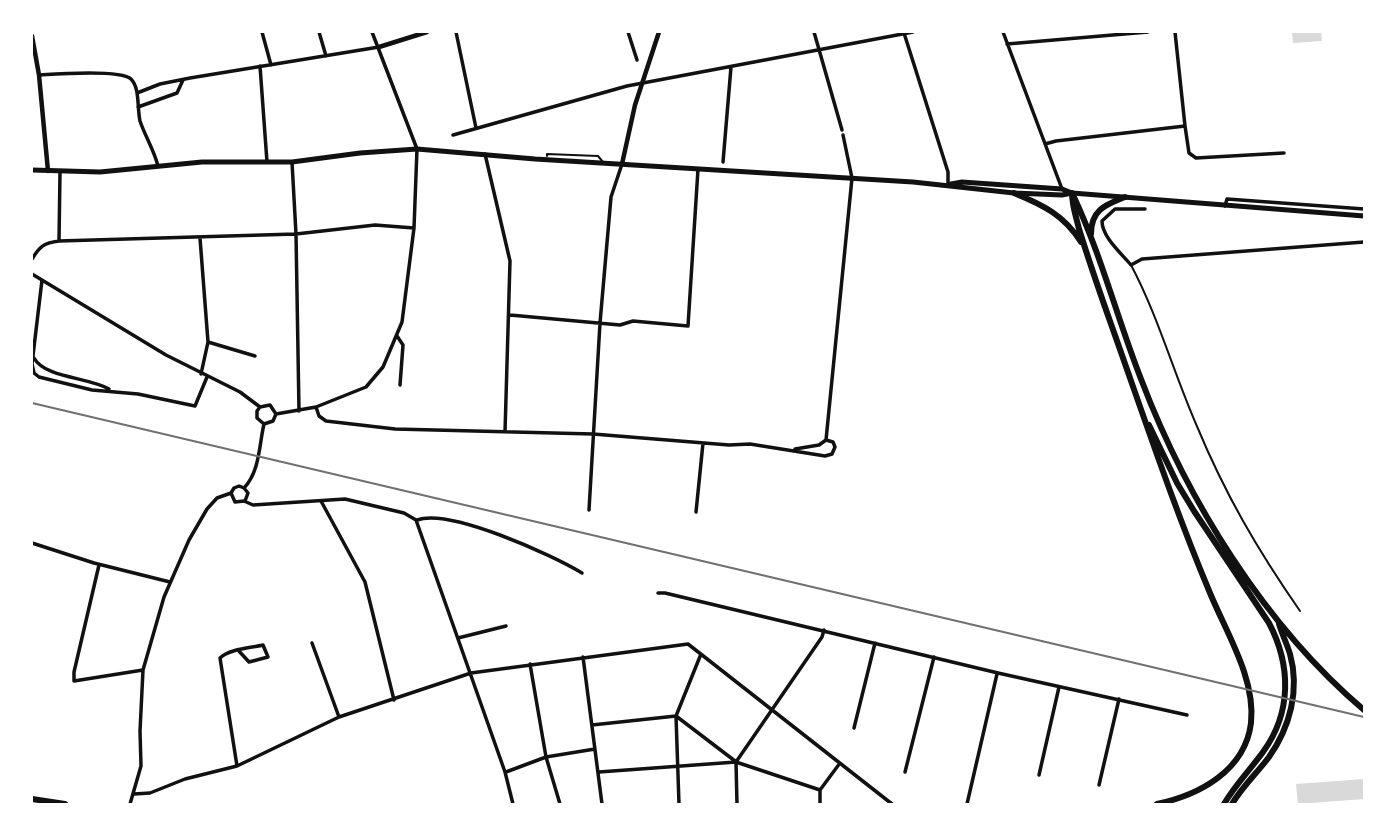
<!DOCTYPE html>
<html>
<head>
<meta charset="utf-8">
<style>
	body { margin:0 }
	#map { position:relative; width:1396px; height:836px; overflow:hidden; background:#fff; font-family:"Crimson Pro",serif }
	canvas { display:block }
	.frame { position:absolute; inset:0; border:33px solid #fff; pointer-events:none }
</style>
</head>
<body>
<div id="map">
<canvas width="1396" height="836"></canvas>
<div class="frame"></div>
</div>
<script>
const ctx = document.querySelector('canvas').getContext('2d');
ctx.lineJoin = 'round';
function fill(path, color) { ctx.fillStyle = color; ctx.fill(path, 'evenodd'); }
function strokePath(path, color, width, dash) { ctx.strokeStyle = color; ctx.lineWidth = width; ctx.lineCap = dash ? 'butt' : 'round'; ctx.setLineDash(dash || []); ctx.stroke(path); }
fill(new Path2D(`
	M1292,32H1321L1322,41L1293,43Z
	M1364,779V799L1298,804L1296,784Z`), '#d9d9d9');
strokePath(new Path2D(`
	M547,156V154L598,156L603,162
	M1131,265C1158,316 1173,371 1196,424C1225,494 1257,549 1300,611`), '#111', 2);
strokePath(new Path2D(`
	M262,32L271,65
	M319,32L326,56
	M456,32L476,128
	M628,32L637,60
	M814,32L842,130
	M1003,32L1062,189
	M904,33L948,172V185
	M1007,44L1148,32
	M260,66L267,162
	M39,75C55,74 121,69 131,79C140,88 137,108 140,121C145,136 154,150 158,166
	M137,93L160,84L190,78L379,47
	M138,107L177,93L183,80
	M1185,126L1189,153L1196,158L1284,153
	M453,135L627,86L913,32
	M1045,144L1056,141L1185,126L1175,32
	M485,154L510,261L505,432
	M292,162L296,234L299,411
	M723,162L731,67
	M1225,206L1227,199L1364,209
	M1145,209H1115L1102,221C1102,237 1121,253 1131,265L1142,259L1364,242
	M200,238L208,342L201,374
	M59,241L60,172
	M32,259C40,246 44,243 59,241L296,234L375,225L414,228
	M32,274L166,355L240,392L260,407
	M42,280L32,364L34,373L39,377L92,390L138,394L195,406L207,377
	M510,315L620,325L633,321L688,326L698,169
	M397,336L403,345L400,385
	M208,342L255,356
	M34,358C45,378 88,377 109,389
	M260,407L257,411V418L264,424
	M260,407L270,405L276,414
	M316,407L319,416L326,421L395,429L593,434L729,445L750,444L825,456L832,454L835,447L833,442L826,440
	M276,414L316,407L366,387L383,367L402,322L414,228L417,149L372,32
	M264,424L273,421L276,414
	M795,449L819,445L826,440L852,178L843,135
	M244,488C260,471 259,445 264,424
	M244,488L248,493L245,501
	M231,493L235,502L244,501L253,505L345,499L404,513L416,520
	M321,501L365,582L394,700
	M589,510L600,323L611,197L622,164
	M696,512L703,443
	M416,520L505,772L513,804
	M417,520C450,508 552,555 582,573
	M32,543L94,563L170,582
	M99,565L74,672V681L143,670
	M658,593H665L998,673L1187,715
	M458,638L506,626
	M312,643L339,717
	M583,657L602,804
	M530,664L546,757L560,804
	M592,725L676,716L735,761
	M854,728L875,643
	M237,766L220,658C229,649 250,648 263,645L268,657L249,662L238,650
	M506,772L546,757L595,749
	M599,772L736,762L820,790
	M905,772L934,657
	M1039,775L1059,687
	M1099,785L1119,699
	M134,794L150,793L185,779L237,766L339,717L471,673L688,644L892,804
	M130,804L141,766L140,731L143,670L164,597L189,540L207,509L217,498L231,493L234,488L239,486L244,488
	M679,804L676,716L701,654
	M737,804L736,762L822,637L824,630
	M820,804V790L840,763
	M967,804L997,674`), '#111', 3.5);
strokePath(new Path2D(`
	M32,36L39,75L48,171
	M379,47L427,32`), '#111', 4.5);
strokePath(new Path2D(`
	M622,164L635,105L659,32`), '#111', 4.5);
strokePath(new Path2D(`
	M32,170L100,172L202,162H292L360,153L417,149L535,159L913,182L1014,193L1062,195L1072,193
	M951,184L962,182L1062,189L1072,193L1364,216`), '#111', 5);
strokePath(new Path2D(`
	M1014,193C1043,205 1064,215 1081,242
	M1072,193C1072,206 1076,216 1079,229C1089,261 1100,293 1111,324C1143,414 1173,505 1210,593C1226,632 1256,679 1251,723C1245,771 1199,795 1157,804
	M1073,195C1101,254 1117,318 1141,379C1187,500 1265,626 1364,710
	M1091,234C1091,210 1105,205 1125,197
	M1149,425L1177,483L1194,511L1269,623C1291,665 1292,712 1263,752C1250,770 1235,785 1224,804
	M32,799L65,804
	M1232,804C1242,787 1257,773 1269,757C1290,727 1300,690 1290,654C1287,644 1282,634 1279,624`), '#111', 6);
strokePath(new Path2D(`
	M32,403L1364,717`), '#707070', 2);
</script>
</body>
</html>
